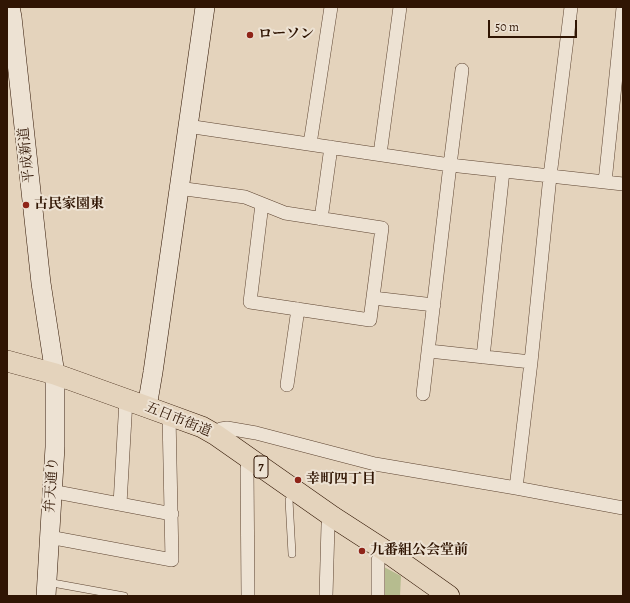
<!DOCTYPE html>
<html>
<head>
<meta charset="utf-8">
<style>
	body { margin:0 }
	#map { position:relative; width:630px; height:603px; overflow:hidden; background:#e4d3bc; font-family:Alegreya,serif }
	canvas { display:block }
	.frame { position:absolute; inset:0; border:8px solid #301503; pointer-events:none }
	.scale { position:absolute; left:488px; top:20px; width:89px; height:18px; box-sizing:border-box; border:2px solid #301503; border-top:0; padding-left:5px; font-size:12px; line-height:14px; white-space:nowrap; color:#301503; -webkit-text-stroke:3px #ede2d3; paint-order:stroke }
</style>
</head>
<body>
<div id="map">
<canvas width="630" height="603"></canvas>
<div class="frame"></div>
<div class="scale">50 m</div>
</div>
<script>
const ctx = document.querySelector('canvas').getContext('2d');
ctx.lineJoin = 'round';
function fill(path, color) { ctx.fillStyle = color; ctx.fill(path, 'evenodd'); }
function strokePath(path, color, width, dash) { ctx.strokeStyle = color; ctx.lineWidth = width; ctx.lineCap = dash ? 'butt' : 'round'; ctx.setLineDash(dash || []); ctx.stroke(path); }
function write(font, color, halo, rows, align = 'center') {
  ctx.font = font + ' Alegreya,"Noto Serif JP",serif'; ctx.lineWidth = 4; ctx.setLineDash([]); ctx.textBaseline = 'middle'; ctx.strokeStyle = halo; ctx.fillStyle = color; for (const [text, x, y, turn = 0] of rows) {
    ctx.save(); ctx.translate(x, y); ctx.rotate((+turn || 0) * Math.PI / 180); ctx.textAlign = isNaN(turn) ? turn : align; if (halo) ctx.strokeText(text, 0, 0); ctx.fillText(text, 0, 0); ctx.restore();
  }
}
fill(new Path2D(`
	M384,567L401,576L400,596H384Z`), '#b6bc8f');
const lane = new Path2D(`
	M292,554L289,500L294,492
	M47,582L124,596`);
const street = new Path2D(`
	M187,126L450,165L623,184
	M310,144L331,7
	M380,154L400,7
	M605,182L623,8
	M178,188L245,197L285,213L382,228L370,320L250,302L262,204
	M321,219L331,147
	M373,298L434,305
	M429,351L531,362
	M483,357L503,171
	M287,385L298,309
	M423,394L450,165L462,70
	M216,435L221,429L227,428L256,433L375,464L516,488L623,508
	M516,488L531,362L550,176L571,7
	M51,491L172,514
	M120,504L126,400
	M49,537L172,560L169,415
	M248,596L247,468L253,461
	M326,596L328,525L333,517
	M378,596V560L384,550`);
const secondary = new Path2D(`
	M10,7L12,17L41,283L55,374V447L46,596
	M147,407L153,372L205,7`);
const primary = new Path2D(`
	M7,361L55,374L147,407L202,427L216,435L236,449L333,517L384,550L449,596`);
strokePath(lane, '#5d4431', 8);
strokePath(street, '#5d4431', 14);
strokePath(secondary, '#301503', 20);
strokePath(primary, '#301503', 22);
strokePath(lane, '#ede2d3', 7);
strokePath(street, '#ede2d3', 13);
strokePath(secondary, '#ede2d3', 19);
strokePath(primary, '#e4d3bc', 21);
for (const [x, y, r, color] of [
	[250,35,4,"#8f2418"],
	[26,205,4,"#8f2418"],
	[298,480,4,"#8f2418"],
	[362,551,4,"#8f2418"]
]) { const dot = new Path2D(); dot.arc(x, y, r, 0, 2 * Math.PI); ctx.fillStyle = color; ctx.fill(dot); strokePath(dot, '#ede2d3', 1.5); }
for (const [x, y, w] of [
	[261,467,14]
]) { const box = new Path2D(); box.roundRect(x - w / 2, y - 11, w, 22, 3); ctx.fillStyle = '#ede2d3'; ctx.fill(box); strokePath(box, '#301503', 1); }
write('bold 13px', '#301503', null, [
	["7",261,467]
]);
write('bold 14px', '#301503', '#ede2d3', [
	["ローソン",258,35],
	["古民家園東",34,205],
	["幸町四丁目",306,480],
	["九番組公会堂前",370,551]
], 'left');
write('14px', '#301503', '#ede2d3', [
	["平成新道",27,155,-96],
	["五日市街道",178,420,22],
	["弁天通り",52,485,-86]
]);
</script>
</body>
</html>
